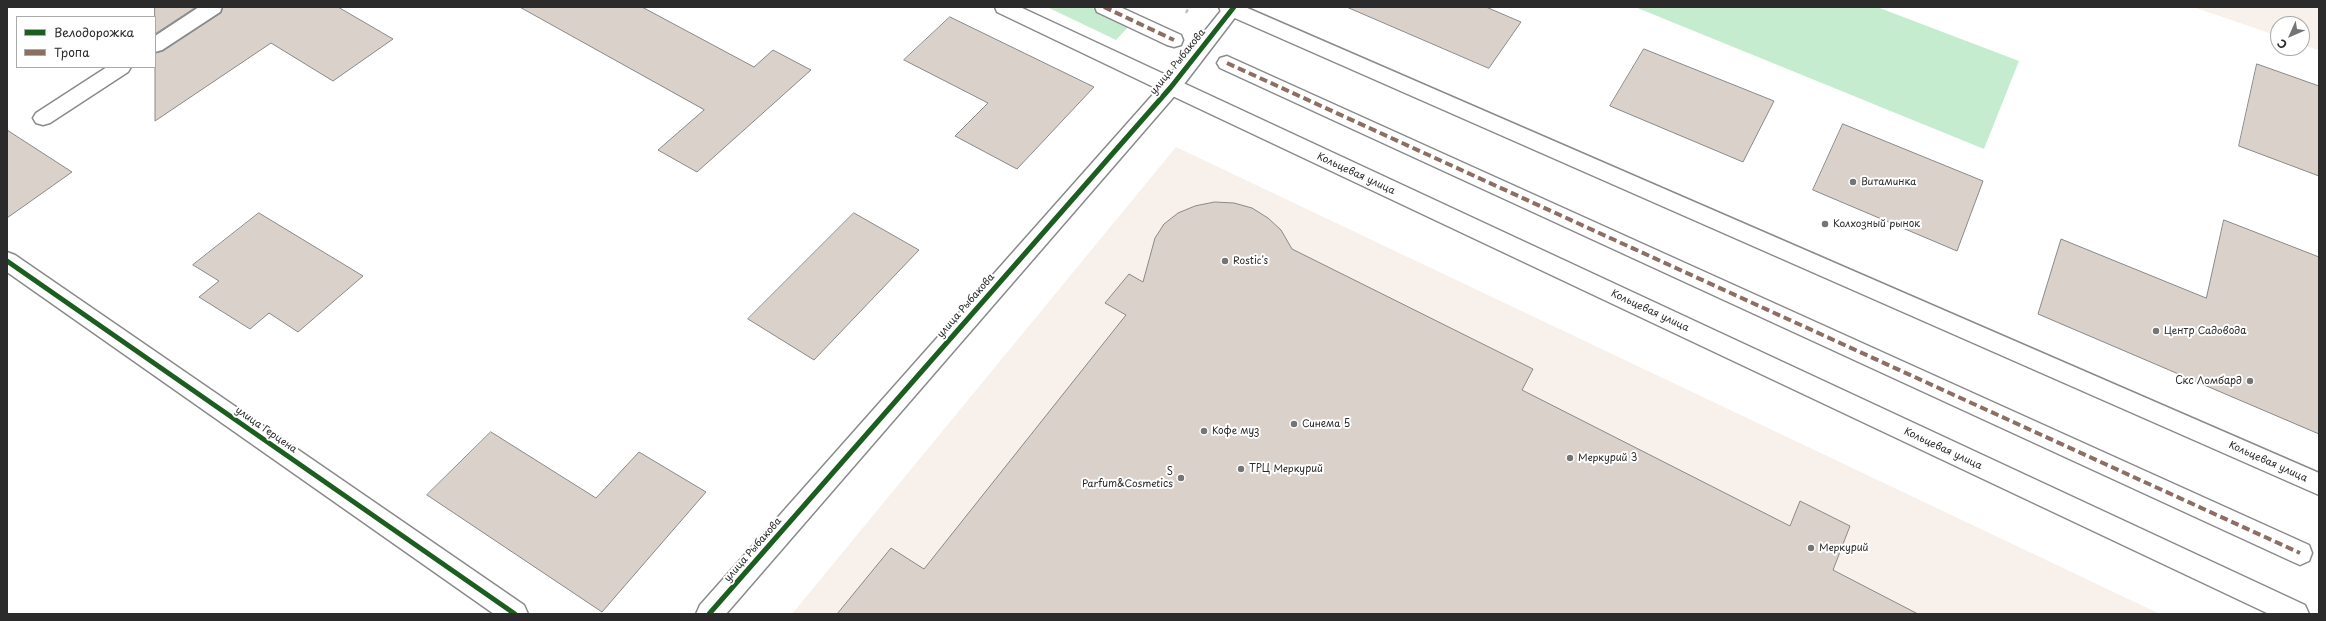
<!DOCTYPE html>
<html>
<head>
<meta charset="utf-8">
<style>
	body { margin:0 }
	#map { position:relative; width:2326px; height:621px; overflow:hidden; background:#fff; font-family:"Playpen Sans",sans-serif }
	canvas { display:block }
	.frame { position:absolute; inset:0; border:8px solid #2b2b2b; pointer-events:none }
	.legend { position:absolute; left:16px; top:16px; width:140px; height:52px; box-sizing:border-box; background:#fff; border:1px solid #aaa; margin:0; padding:5px 7px; list-style:none; font-size:12px; color:#2b2b2b }
	.legend li { display:flex; align-items:center; gap:8px; height:20px }
	.legend b { width:20px; border:1px solid #aaa }
	.north { position:absolute; left:2270px; top:16px; width:40px; height:40px; box-sizing:border-box; background:#fff; border:1px solid #aaa; border-radius:50%; rotate:225deg; font-size:11px; font-weight:700; line-height:16px; text-align:center; color:#2b2b2b }
	.north::after { content:''; display:block; margin:auto; width:14px; height:18px; background:#757575; clip-path:polygon(50% 0,100% 100%,50% 72%,0 100%) }
</style>
</head>
<body>
<div id="map">
<canvas width="2326" height="621"></canvas>
<div class="frame"></div>
<ul class="legend">
<li><b style="height:5px;background:#1b5e20"></b>Велодорожка</li>
<li><b style="height:5px;background:#8d6e63"></b>Тропа</li>
</ul>
<div class="north">С</div>
</div>
<script>
const ctx = document.querySelector('canvas').getContext('2d');
ctx.lineJoin = 'round';
function fill(path, color) { ctx.fillStyle = color; ctx.fill(path, 'evenodd'); }
function strokePath(path, color, width, dash) { ctx.strokeStyle = color; ctx.lineWidth = width; ctx.lineCap = dash ? 'butt' : 'round'; ctx.setLineDash(dash || []); ctx.stroke(path); }
function write(font, color, halo, rows, align = 'center') {
  ctx.font = font + ' "Playpen Sans",sans-serif'; ctx.lineWidth = 4; ctx.setLineDash([]); ctx.textBaseline = 'middle'; ctx.strokeStyle = halo; ctx.fillStyle = color; for (const [text, x, y, turn = 0] of rows) {
    ctx.save(); ctx.translate(x, y); ctx.rotate((+turn || 0) * Math.PI / 180); ctx.textAlign = isNaN(turn) ? turn : align; if (halo) ctx.strokeText(text, 0, 0); ctx.fillText(text, 0, 0); ctx.restore();
  }
}
fill(new Path2D(`
	M2193,7H2319V50L2302,45V24H2278V36Z
	M1176,147L2160,614H792Z`), '#f8f1eb');
fill(new Path2D(`
	M1047,7H1090L1130,25L1116,40Z
	M1635,7H1877L2019,61L1984,149Z`), '#c6eccf');
const building = new Path2D(`
	M155,7H196L155,34Z
	M223,7H338L393,39L333,81L271,43L155,121V53L163,51L221,13Z
	M520,7H642L754,67L773,50L811,70L697,172L658,150L704,110Z
	M1347,7H1486L1521,22L1489,68Z
	M950,17L1094,87L1017,169L955,136L988,103L904,60Z
	M1644,49L1774,101L1743,162L1610,106Z
	M2257,64L2319,86V176L2239,146Z
	M1843,124L1983,181L1957,251L1813,190Z
	M7,130L72,172L7,218Z
	M1215,202L1234,203L1252,208L1268,218L1281,230L1292,249L1533,369L1522,390L1790,526L1800,501L1850,526L1833,570L1918,614H837L891,548L924,569L1126,315L1105,303L1129,274L1143,282L1155,238L1164,224L1178,213L1195,206Z
	M259,213L363,276L298,332L269,313L250,329L199,297L219,281L193,265Z
	M854,213L919,250L814,360L748,319Z
	M2224,220L2319,257V434L2038,314L2061,239L2206,298Z
	M491,432L596,498L639,452L706,492L602,612L427,495Z`);
fill(building, '#d9d1ca');
strokePath(building, '#8a8a8a', 1);
const minor = new Path2D(`
	M199,7H222L220,12L162,50L155,52V36Z
	M1095,7H1120L1181,35L1183,40L1181,45L1174,47L1167,45L1097,12Z
	M1224,7H1243L1178,92L726,614H696L700,605L1164,82Z
	M1227,56L2309,545L2312,553L2309,561L2300,565L2291,561L1220,68L1217,63L1220,58Z
	M107,67H131L128,72L50,123L43,125L36,123L33,118L36,113Z
	M7,252L15,255L524,605L528,614H494L7,272Z`);
const major = new Path2D(`
	M995,7H1020L2305,605L2309,614H2269L1164,92L997,12Z
	M1219,7H1245L2319,473V495L1221,12Z`);
strokePath(minor, '#8a8a8a', 3);
strokePath(major, '#8a8a8a', 3);
strokePath(new Path2D(`
	M1186,13L1189,7`), '#c2c2c2', 2.5, [4, 3]);
fill(minor, '#fff');
fill(major, '#fff');
strokePath(new Path2D(`
	M1104,7L1174,40
	M1227,63L2300,553`), '#8d6e63', 4, [8, 4]);
strokePath(new Path2D(`
	M7,261L515,614
	M709,614L1171,87L1234,7`), '#1b5e20', 5);
for (const [x, y, r, color] of [
	[1853,182,4,"#757575"],
	[1825,224,4,"#757575"],
	[1225,261,4,"#757575"],
	[2156,331,4,"#757575"],
	[2250,381,4,"#757575"],
	[1294,424,4,"#757575"],
	[1204,431,4,"#757575"],
	[1570,458,4,"#757575"],
	[1241,469,4,"#757575"],
	[1181,478,4,"#757575"],
	[1811,548,4,"#757575"]
]) { const dot = new Path2D(); dot.arc(x, y, r, 0, 2 * Math.PI); ctx.fillStyle = color; ctx.fill(dot); strokePath(dot, '#fff', 1.5); }
write('10px', '#2b2b2b', '#fff', [
	["улица Рыбакова",1178,62,-51],
	["Кольцевая улица",1356,174,25],
	["улица Рыбакова",966,306,-49],
	["Кольцевая улица",1650,311,25],
	["улица Герцена",266,430,35],
	["Кольцевая улица",1943,449,25],
	["Кольцевая улица",2268,462,24],
	["улица Рыбакова",753,550,-49]
]);
write('10px', '#2b2b2b', '#fff', [
	["Витаминка",1861,182],
	["Колхозный рынок",1833,224],
	["Rostic's",1233,261],
	["Центр Садовода",2164,331],
	["Скс Ломбард",2242,381,"right"],
	["Синема 5",1302,424],
	["Кофе муз",1212,431],
	["Меркурий 3",1578,458],
	["ТРЦ Меркурий",1249,469],
	["S",1173,472,"right"],
	["Parfum&Cosmetics",1173,484,"right"],
	["Меркурий",1819,548]
], 'left');
</script>
</body>
</html>
